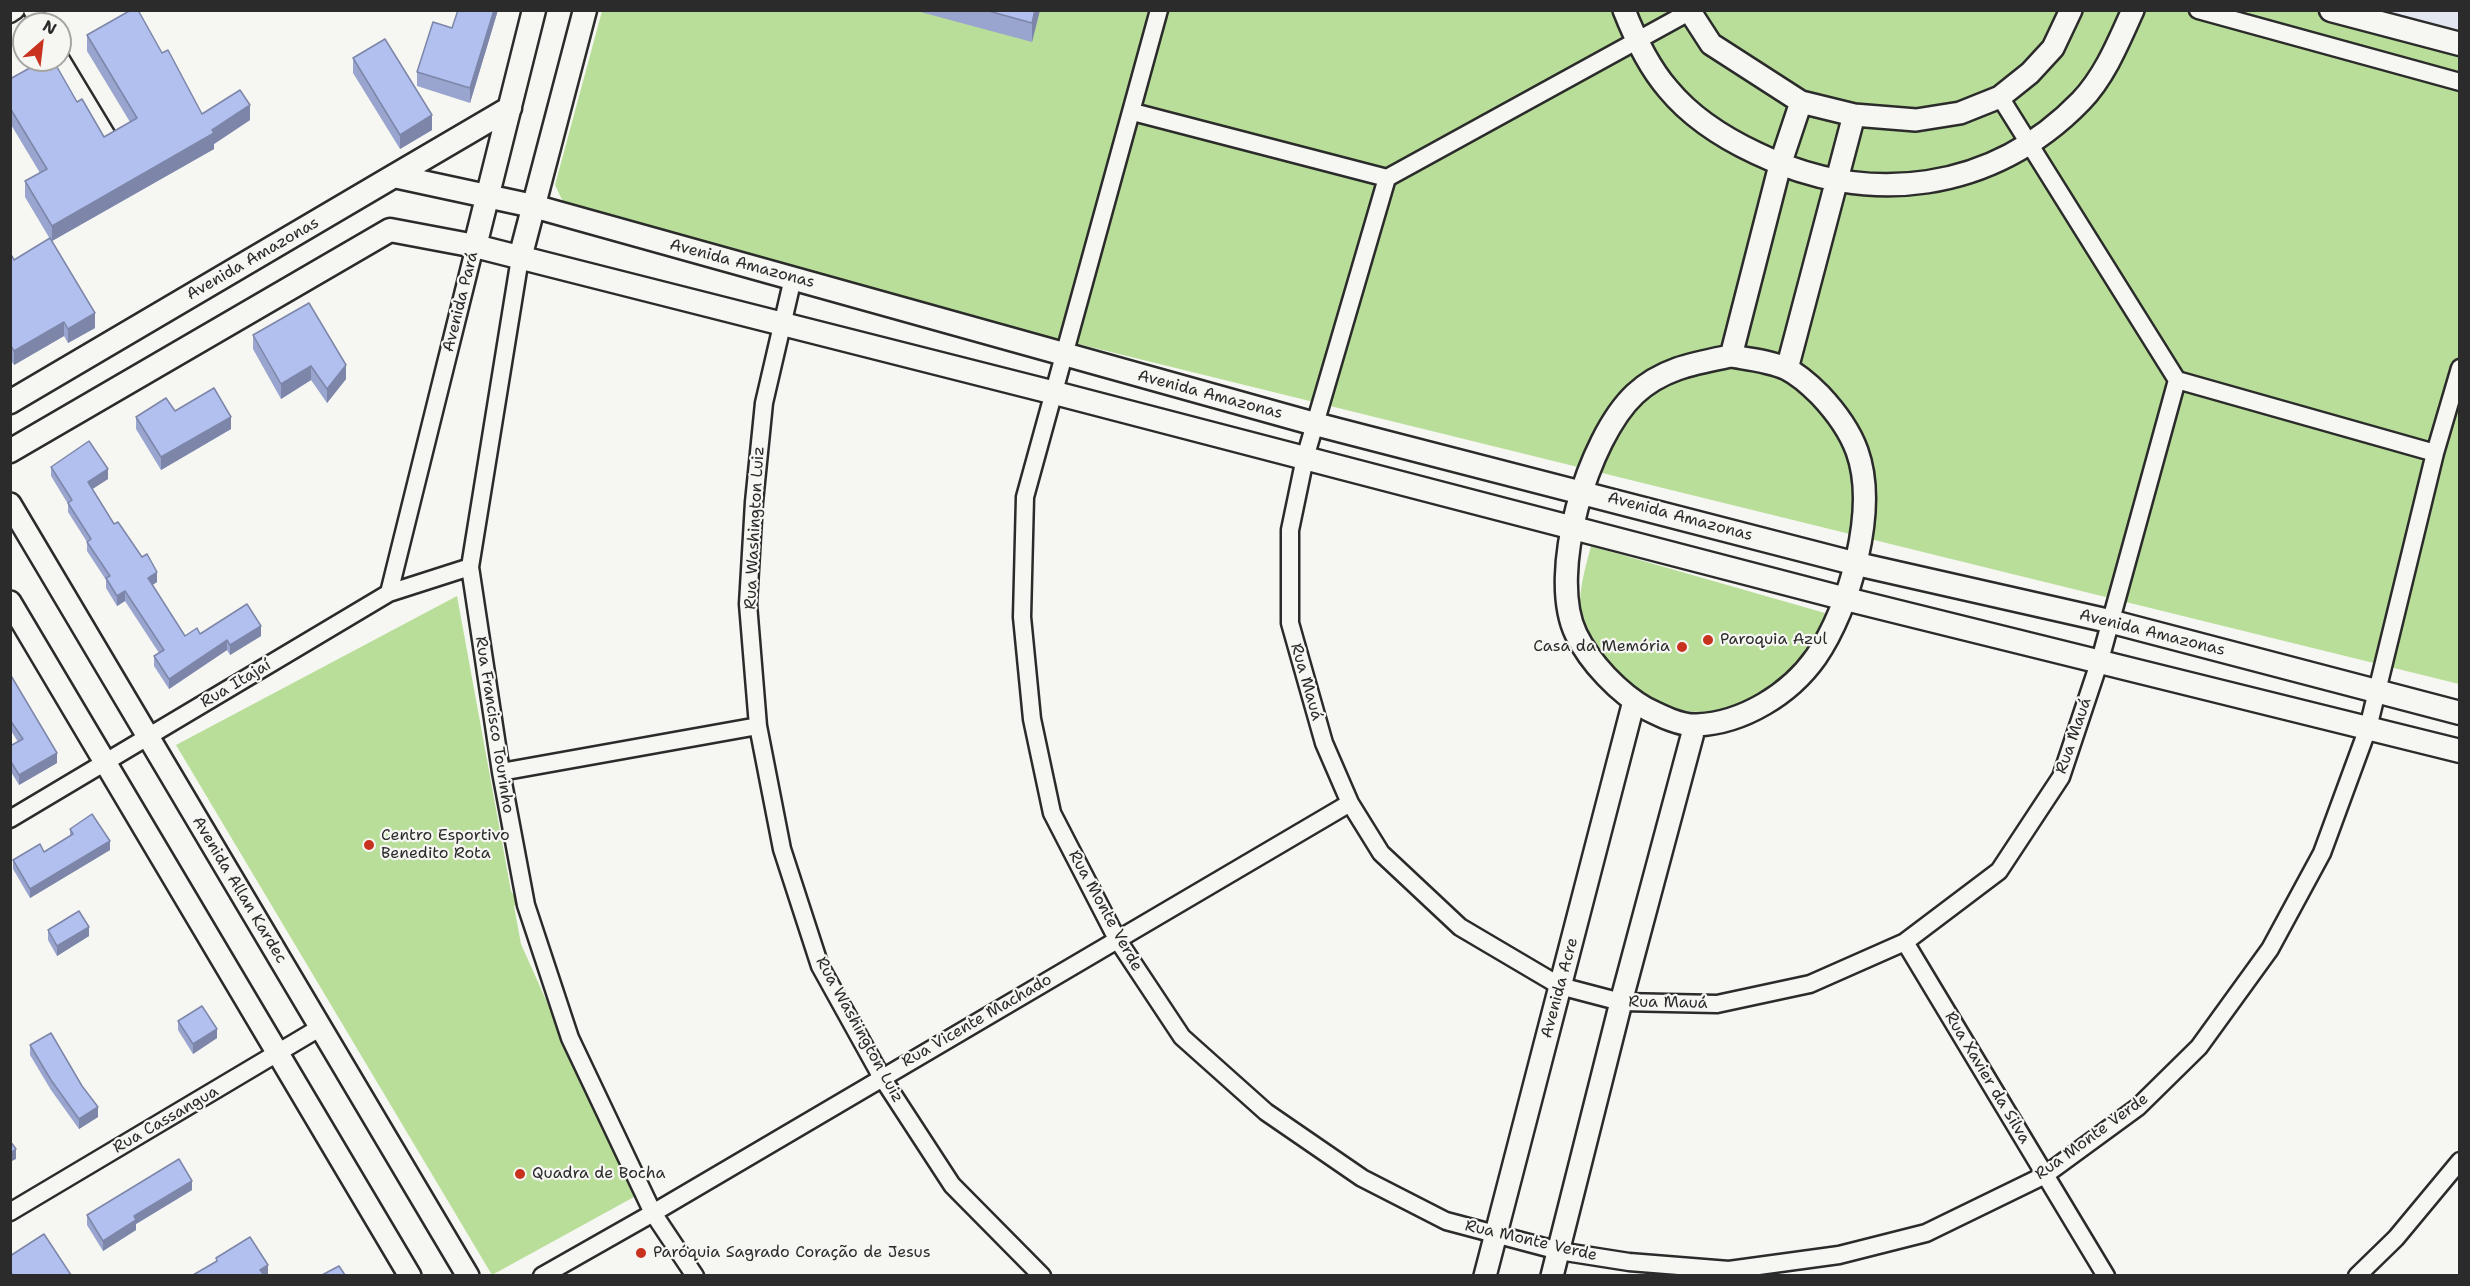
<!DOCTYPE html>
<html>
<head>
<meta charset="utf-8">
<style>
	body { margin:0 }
	#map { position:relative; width:2470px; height:1286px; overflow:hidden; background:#f6f6f2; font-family:"Shantell Sans",sans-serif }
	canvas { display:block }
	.frame { position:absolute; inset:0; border:12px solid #2b2b2b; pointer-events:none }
	.north { position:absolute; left:12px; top:12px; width:60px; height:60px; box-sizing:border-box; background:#f6f6f2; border:2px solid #a5a5a2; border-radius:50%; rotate:28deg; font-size:16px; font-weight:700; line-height:24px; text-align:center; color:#2b2b2b }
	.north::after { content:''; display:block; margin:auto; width:21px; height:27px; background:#c8321e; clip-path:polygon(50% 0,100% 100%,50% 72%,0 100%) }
</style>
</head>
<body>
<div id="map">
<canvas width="2470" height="1286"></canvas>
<div class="frame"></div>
<div class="north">N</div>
</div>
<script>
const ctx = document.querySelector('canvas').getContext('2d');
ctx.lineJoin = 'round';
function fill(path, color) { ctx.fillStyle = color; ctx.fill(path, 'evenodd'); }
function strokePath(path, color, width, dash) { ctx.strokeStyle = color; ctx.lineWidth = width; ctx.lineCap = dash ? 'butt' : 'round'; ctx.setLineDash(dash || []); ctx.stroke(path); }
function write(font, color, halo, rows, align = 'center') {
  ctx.font = font + ' "Shantell Sans",sans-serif'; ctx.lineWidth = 4.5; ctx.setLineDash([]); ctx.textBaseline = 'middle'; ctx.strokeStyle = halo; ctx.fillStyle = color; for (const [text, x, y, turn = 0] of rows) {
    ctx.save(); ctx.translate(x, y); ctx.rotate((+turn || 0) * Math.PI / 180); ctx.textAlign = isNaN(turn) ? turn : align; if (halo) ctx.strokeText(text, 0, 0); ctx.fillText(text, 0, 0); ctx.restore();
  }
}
fill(new Path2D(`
	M2326,11H2459V45Z`), '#e2e6f1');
fill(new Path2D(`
	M2326,10L2459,45V684L794,274L563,202L555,185L602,11Z
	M1591,546L1825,613C1821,624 1817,637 1810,646C1765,714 1682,737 1620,678C1606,665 1587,646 1582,627C1576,599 1584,573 1591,546Z
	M457,596L511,891L519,903L514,906L521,944L634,1197L492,1275L176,745Z`), '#b9de99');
const minor = new Path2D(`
	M32,10L40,24
	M1159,10L1025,497L1022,617L1032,719L1052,813L1117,939L1182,1037L1266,1112L1362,1178L1446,1221L1495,1234L1559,1251L1629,1262L1729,1270L1839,1255L1926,1233L2045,1175L2138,1107L2199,1047L2270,949L2322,853L2368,728L2435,453L2460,368
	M2198,10L2460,82
	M10,14L16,10
	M60,58L107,136
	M2000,97L2177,380
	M1133,112L1387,178L1305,458L1290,530V623L1324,743L1350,803L1381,853L1460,927L1560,986L1621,1002L1717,1004L1810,984L1905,942L1999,871L2061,777L2100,660L2177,380L2435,453
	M1387,178L1689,12
	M520,258L470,567L501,772L526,905L570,1038L653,1213L695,1276
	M793,278L764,403L754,502L748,604L758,726L782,849L820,966L881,1076L952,1185L1042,1276
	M389,593L475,246
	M501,772L758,726
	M10,819L389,593L470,567
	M1905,942L2106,1276
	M10,1212L321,1027
	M542,1276L653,1213L1350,803
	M2357,1276L2396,1238L2460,1161`);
const tertiary = new Path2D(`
	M1624,10C1635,38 1648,66 1668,89C1691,117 1724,138 1756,153C1868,208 1993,192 2081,101C2105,76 2119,41 2133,10
	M1689,10L1711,44L1801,102L1854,115L1916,120L1960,113L2000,97L2030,73L2053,48L2071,10
	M1731,356C1749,359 1770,361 1787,369C1799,375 1811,386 1820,395C1836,412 1849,429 1857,451C1878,509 1850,608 1816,657C1790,694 1743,723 1697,725C1681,726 1661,716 1647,709C1619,693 1590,663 1576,634C1547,574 1588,438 1635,394C1663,368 1696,363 1731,356Z
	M1731,356L1780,165L1801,102
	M1787,369L1854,115
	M10,504L468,1276
	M10,602L410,1276
	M1485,1276L1634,701
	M1552,1276L1621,1002L1695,725`);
const secondary = new Path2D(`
	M2331,10L2460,44
	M394,176L510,108
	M475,246L534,10
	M520,258L585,10
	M10,402L394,176L533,206L1315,424L1857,564L2109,621L2460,713
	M10,451L390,230L475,246L1055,393L1846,599L2460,751`);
strokePath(minor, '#2b2b2b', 21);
strokePath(tertiary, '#2b2b2b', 26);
strokePath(secondary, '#2b2b2b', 27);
strokePath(minor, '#f6f6f2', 16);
strokePath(tertiary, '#f6f6f2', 21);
strokePath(secondary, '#f6f6f2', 22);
fill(new Path2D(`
	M498,10L470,103L417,86V72L452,28Z
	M913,10H1040L1032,42Z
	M87,35L162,53L202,114L250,120L214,144V149L52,241L95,328L68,343L64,336L14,365L10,359V257L14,260L50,239L25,197V181L40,173L10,123V79L77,102L104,137L130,122L87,51Z
	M353,58L432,130L400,149L353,73Z
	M253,335L346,379L327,403L311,380L281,399L253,349Z
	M136,417L231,429L161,470L136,429Z
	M51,467L108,479L92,489L114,524L157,582L152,585L185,636L200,634L261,636L230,655L227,650L169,689L154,666V656L159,653L125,601L117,606L106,588V580L87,551V542L68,512V504L51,476Z
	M10,674L57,763L19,785L10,770V746L18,742L10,729Z
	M70,829L110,850L30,898L13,869V860L44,852L70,836Z
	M48,930L89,936L57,956L48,940Z
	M178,1021L217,1038L193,1054L178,1030Z
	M30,1045L98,1117L79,1129L51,1090L30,1055Z
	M192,1190L136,1224V1230L103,1251L87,1225V1215Z`), '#99a5ce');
fill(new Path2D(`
	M494,10H498L470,103V88Z
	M1035,10H1040L1032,42V23Z
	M250,105V120L214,144V149L52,241V226L212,130Z
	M432,115V130L400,149V135Z
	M95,313V328L68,343V329Z
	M64,322V336L14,365V351Z
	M346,365V379L327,403V389Z
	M311,366V380L281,399V384Z
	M231,417V429L161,470V457Z
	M108,469V479L88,492V482Z
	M157,572V582L148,588V578Z
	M125,591V601L117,606V596Z
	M261,626V636L230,655V645Z
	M227,640V650L169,689V679Z
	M57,753V763L19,785V775Z
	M110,841V850L30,898V889Z
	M89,927V936L57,956V946Z
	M217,1029V1038L193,1054V1044Z
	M98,1107V1117L79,1129V1119Z
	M16,1149V1159L10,1162V1153Z
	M192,1181V1190L136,1224V1230L103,1251V1241L134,1216Z
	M268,1265V1275H260V1270Z`), '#7d86a8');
const building = new Path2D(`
	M131,10H138L162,53L168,50L202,114L240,90L250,105L212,130L214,133L52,226L25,181L47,169L10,108V79L44,60H53L77,102L82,99L104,137L137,118L87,35Z
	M458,10H494L470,88L417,72L433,22L452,28Z
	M985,10H1035L1032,23Z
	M385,39L432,115L400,135L353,58Z
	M50,238L95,313L68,329L64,322L14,351L10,344V257L12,256L14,260Z
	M309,303L346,365L327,389L311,366L281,384L253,335Z
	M214,388L231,417L161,457L136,417L166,398L175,411Z
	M89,441L108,469L88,482L114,524L118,522L142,557L147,554L157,572L148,578L185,636L197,628L200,634L247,604L261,626L230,645L227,640L169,679L154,656L164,650L125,591L117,596L106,578L110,576L87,542L91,539L68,503L72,500L51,467Z
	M10,674L57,753L19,775L10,760V746L23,739L10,720Z
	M92,814L110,841L30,889L13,860L40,844L44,852L73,834L70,829Z
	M79,911L89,927L57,946L48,930Z
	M202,1006L217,1029L193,1044L178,1021Z
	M51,1033L82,1086L98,1107L79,1119L51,1080L30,1045Z
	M10,1141L16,1149L10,1153Z
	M179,1159L192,1181L134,1216L136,1220L103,1241L87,1215Z
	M44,1234L71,1275H13L10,1272V1256Z
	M250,1237L268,1265L260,1270L264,1275H193L217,1261L216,1258Z
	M339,1266L345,1275H322Z`);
fill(building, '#b2c0f0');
strokePath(building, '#7d86a8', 1.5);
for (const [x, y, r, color] of [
	[1708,640,6,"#c8321e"],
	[1682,647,6,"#c8321e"],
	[369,845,6,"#c8321e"],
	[520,1174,6,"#c8321e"],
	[641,1253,6,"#c8321e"]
]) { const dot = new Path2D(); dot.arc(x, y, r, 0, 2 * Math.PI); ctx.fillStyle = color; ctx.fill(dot); strokePath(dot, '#f6f6f2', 2); }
write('16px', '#2b2b2b', '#f6f6f2', [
	["Avenida Amazonas",253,259,-30],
	["Avenida Amazonas",742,264,15],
	["Avenida Pará",461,302,-76],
	["Avenida Amazonas",1210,395,15],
	["Avenida Amazonas",1680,517,15],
	["Rua Washington Luiz",755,528,-87],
	["Avenida Amazonas",2152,633,14],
	["Rua Mauá",1306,682,74],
	["Rua Itajaí",236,684,-31],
	["Rua Francisco Tourinho",494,725,81],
	["Rua Mauá",2074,736,-71],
	["Avenida Allan Kardec",239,890,59],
	["Rua Monte Verde",1105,911,61],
	["Avenida Acre",1560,988,-75],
	["Rua Mauá",1668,1003,1],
	["Rua Vicente Machado",977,1021,-30],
	["Rua Washington Luiz",859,1030,61],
	["Rua Xavier da Silva",1987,1078,59],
	["Rua Cassangua",166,1120,-30],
	["Rua Monte Verde",2092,1137,-36],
	["Rua Monte Verde",1531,1241,13]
]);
write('16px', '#2b2b2b', '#f6f6f2', [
	["Paroquia Azul",1720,640],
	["Casa da Memória",1670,647,"right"],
	["Centro Esportivo",381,836],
	["Benedito Rota",381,854],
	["Quadra de Bocha",532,1174],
	["Paróquia Sagrado Coração de Jesus",653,1253]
], 'left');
</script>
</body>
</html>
